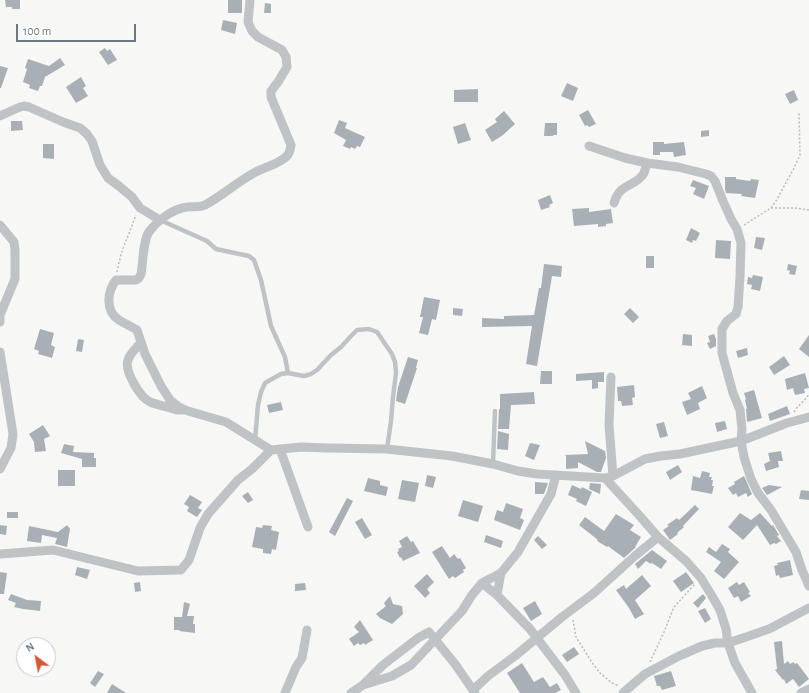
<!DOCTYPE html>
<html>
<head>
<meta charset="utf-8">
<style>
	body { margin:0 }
	#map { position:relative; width:809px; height:693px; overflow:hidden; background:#f7f7f5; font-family:"Alegreya Sans",sans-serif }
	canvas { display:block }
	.north { position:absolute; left:16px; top:637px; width:40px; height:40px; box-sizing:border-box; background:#fff; border:1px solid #c3c9cd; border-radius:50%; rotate:328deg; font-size:11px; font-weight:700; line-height:16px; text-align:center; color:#697883 }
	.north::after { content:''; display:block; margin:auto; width:14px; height:18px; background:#d65736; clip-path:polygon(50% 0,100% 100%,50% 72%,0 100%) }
	.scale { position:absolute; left:16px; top:24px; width:120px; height:18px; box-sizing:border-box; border:2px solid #697883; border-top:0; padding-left:5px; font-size:12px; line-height:14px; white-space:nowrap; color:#697883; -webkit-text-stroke:3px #fff; paint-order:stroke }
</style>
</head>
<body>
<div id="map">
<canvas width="809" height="693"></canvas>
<div class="north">N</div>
<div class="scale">100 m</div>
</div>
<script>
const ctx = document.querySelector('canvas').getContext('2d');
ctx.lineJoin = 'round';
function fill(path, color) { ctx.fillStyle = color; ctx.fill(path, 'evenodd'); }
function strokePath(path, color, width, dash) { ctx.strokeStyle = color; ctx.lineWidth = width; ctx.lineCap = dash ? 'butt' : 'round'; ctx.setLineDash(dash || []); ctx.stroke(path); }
fill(new Path2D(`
	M5,0H20V9H12V7H6Z
	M228,0H242V13H228Z
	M265,3L271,4V13H264Z
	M223,20L237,23L235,34L221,30Z
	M105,48L107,51L110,49L117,60L108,65L99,52Z
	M60,58L65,65L45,77L42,86H40L38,91L29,88L30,85L23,82L27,69L25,68L28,59L49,66Z
	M0,66L8,68L1,88H0Z
	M81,77L86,86L83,88L88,96L76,103L66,87Z
	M567,83L578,88L573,101L561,96Z
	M478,89V102H454V90Z
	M794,90L798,100L790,104L785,94Z
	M588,110L596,124L589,127L587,125L585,126L579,115Z
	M504,111L515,124L503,135L492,142L485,130L497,122L495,119Z
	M339,120L347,123L345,128L365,137L360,147L357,146L355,149L351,147L350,149L343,146L346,140L334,133Z
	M11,121H22L23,130L11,131Z
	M465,123L471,140L458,144L453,127Z
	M545,123H557V135H553V136H544Z
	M709,130V136L701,137V131Z
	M653,142H664V144L684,142L686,155L674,157L673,152H660V155H653Z
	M43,144H54V159L43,158Z
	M725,177H736V179L750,181L751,179L759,180L755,198L741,196L742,194L726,193L725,189Z
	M693,180L709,186L704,199L693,194L696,188L690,186Z
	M550,195L553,203L549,205L550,207L541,210L538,200Z
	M589,208V212L611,209L613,223L606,224V226L598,227V224L574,226L572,209Z
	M691,228L700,233L696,241L693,240L692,243L686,240Z
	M756,237L765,238L762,250L754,248Z
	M716,240L731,241L730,259L715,258Z
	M646,256H654V268H646Z
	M544,264L562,266L561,277L552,276L537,366L526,364L532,326L482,327V318L504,319V316L534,315L539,288H541Z
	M788,264L797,266L795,275L789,274L790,271L787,270Z
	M753,275L763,277L760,291L751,289L752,285L747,284L748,277L752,278Z
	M424,297L440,300L436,320L432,319L428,335L419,333L423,317H420Z
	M453,308L463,309L462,316L453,315Z
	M630,308L639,317L633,323L624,314Z
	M40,329L54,333L51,345L55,347L52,358L38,354L39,351L34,349Z
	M683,334L692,335V346L682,345Z
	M714,334L716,339V346L710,349L707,343L710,342L708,336Z
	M809,335V357L799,349Z
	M78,339L84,340L82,352L76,351Z
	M747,348L748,355L738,358L736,351Z
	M784,356L790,365L774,375L769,367Z
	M408,357L418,360L416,368H417L405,404L396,401L398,387Z
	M541,371H552V384H540Z
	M604,372V382H598V388L592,389V380L576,381V374Z
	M805,373L809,388L804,389L805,393L795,395L793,388L787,390L785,379Z
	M634,385L635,397L632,398L633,405L622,406L621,401H618L617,387Z
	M702,386L707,398L698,403L700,409L687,415L682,402L691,399L688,393Z
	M754,390L762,418L747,422L746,409H747L745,400L746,399L744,393Z
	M534,392L535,404L511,405L509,429H498L499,409H500V394Z
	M281,402L283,410L269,413L267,405Z
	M787,406L790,414L770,421L768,414Z
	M725,421L727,429L717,432L715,423Z
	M664,422L668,436L660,438L656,424Z
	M43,425L50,436L44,439L46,451L35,452L34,442L29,434Z
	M498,431L509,434L508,450L497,449Z
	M585,441L605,451L606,458L601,472H597L578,462V468L566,469V456L565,455L588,454Z
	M530,443L540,445L534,460L525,456Z
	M64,444L74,446L73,452L94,453V458H96V467H82V459L61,453Z
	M781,451L783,461H778L779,467L766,471L764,464L770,461L768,453Z
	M678,465L682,472L670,480L666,472Z
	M58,470H75V486H58Z
	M702,471L710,473L709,477H712L711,480H713L712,486H714L712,494L691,490L693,476L700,478Z
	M427,475L436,477L433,488L425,486Z
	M744,476L752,494L748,497L746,493L738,497L736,493L733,495L728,488L735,484L734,482Z
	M368,478L380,481V485L388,487L386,496L364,491Z
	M402,480L419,483L415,502L398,499Z
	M535,482L548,483L544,494H535Z
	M590,483L601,484L600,494L589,489Z
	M572,485L581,489L582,487L592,492L586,506L576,501L577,499L568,495Z
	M769,485L782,487L767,495L762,488Z
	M801,490L809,491V500L799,499Z
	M248,492L253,500L248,503L242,496Z
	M190,495L202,502L198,508L202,510L197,517L187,511L189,507L184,504Z
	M347,498L353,501L335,536L329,532Z
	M463,500L483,506L478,522L458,516Z
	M506,503L523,509L520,518L524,520L520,530L494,520L497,510L503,512Z
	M695,505L699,509L683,526L684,527L677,533L678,534L670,540L663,530L669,526L667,525L677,518L679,520Z
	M7,512H18V518H7Z
	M740,513L751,520L760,513L772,526L773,525L779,535L777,536L781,541L776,544L774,543L770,545L757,525L743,540L728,527Z
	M616,514L634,525L630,530L641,537L635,547H636L624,558L608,546L607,547L597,541L598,540L579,525L585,517L604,531Z
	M362,518L372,535L365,539L355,522Z
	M0,525L7,526L6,535L0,534Z
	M67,525L70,529L67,547L55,544L57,538L42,535L41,543L27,541L29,526L58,532Z
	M263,525L272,526L271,530L279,532L276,550L272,549L271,554L263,553V549L252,547L256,527L262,528Z
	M486,535L503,541L501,548L484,542Z
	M407,536L411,542L413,541L420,553L403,561L401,557L400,558L397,552L399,551L398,549L402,547L399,541Z
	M538,536L547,545L542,549L534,540Z
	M722,544L730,549L728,552L739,562L724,579L714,571L721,562L706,552L709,547L716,552Z
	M442,546L450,558L454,554L458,559L460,558L466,568L463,570L464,572L455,578L453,576L449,579L432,552Z
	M652,550L667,561L661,569L652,563L651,564L646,561L638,569L635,564Z
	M790,560L793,575L780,578L779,575L776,576L774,566L778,565L777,563Z
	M77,567L90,570L87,579L75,575Z
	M0,572L7,573L4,594H0Z
	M686,572L694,583L681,592L673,581Z
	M427,574L434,582L427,589L430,593L425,598L414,586Z
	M642,575L651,586L635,600L644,614L635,619L629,608L616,590L624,585L626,589Z
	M140,582L141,591L135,592L134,583Z
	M737,582L739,585L744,582L750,592L748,593L751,596L741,602L738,596L734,598L728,588Z
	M305,583L306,590L295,591V584Z
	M11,594L27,600L41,601L40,611L23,609L14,607L16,603L8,600Z
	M703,594L706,598L698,608L693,603Z
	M390,596L393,604L402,606L403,614L392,624L380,618L376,614L386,606L384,603Z
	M535,601L542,614L531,621L523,608Z
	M184,602L190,604L187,616H194L193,624H195V633L179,631L180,630H174V617H182Z
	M705,608L711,619L705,623L698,611Z
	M360,620L373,640L365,645L364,643L360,645L358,643L354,646L349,639L359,632L354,627Z
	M782,641L784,664L788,661L790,664L793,662L795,664L797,663L809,679L799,687L793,679L786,684L784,679L783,680L775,670L777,669L774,642Z
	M574,647L579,654L567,662L562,655Z
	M522,663L534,682L543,677L550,687L557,683L561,690L555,693H520L507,673Z
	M98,671L104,674L95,687L90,683Z
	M671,671L676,686L662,690L660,686H657L654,676Z
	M112,684L126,693H107Z`), '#a9b0b5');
strokePath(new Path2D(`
	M771,208H795L809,210
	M744,225L771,208L776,201L794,168L800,155L799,113
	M117,272L121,254L136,215
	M794,412C798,405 805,401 809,394
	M573,620L576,637L593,664L600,673L612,683L619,686
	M650,662L664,632L674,607L695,584`), '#b9bcbe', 1.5, [2, 2]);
strokePath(new Path2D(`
	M160,220L207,241L216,249L249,256L254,260L261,280L271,326L285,357L288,373
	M255,440L258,405L261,392L265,383L281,374L288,373L304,376L311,374L317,370L331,355L341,347L351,336L357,330L369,329L377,332L392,354L395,362L396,373L393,397L391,421L387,449
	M493,464L495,411`), '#bfc3c6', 4.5);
strokePath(new Path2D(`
	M250,0L248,22L252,31L258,37L282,50L286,57L287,67L278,82L271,91V97L291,145C290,150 290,153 287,156C278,165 264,167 254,173C237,182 222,196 205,205C199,208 193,206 187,207C172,209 157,221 149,232C143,240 143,264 141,274L139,278L136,280H116C107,292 105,311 119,320C125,324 131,326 137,330L145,354L161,386L170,400L179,407L188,411L226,422L271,450
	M0,116L20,107L24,106L29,107L63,122L80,128L87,134L92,141L100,165L108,178L119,186L132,197L140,208L160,220
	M589,146L625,158L647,163L678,167L706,174L711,176L715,181L723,201L731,219L737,229L741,243L740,276L738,307L736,314L727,321L722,329V353L733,393L740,410L742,429L741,441L744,457L751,479L758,493L771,510L796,552L802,570L809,586
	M614,203C620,182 635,188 644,173C645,170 646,166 647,163
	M0,225L14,242L15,250V279L0,315V322
	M141,342C137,348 130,353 128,360C124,371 140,397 150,402C158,405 168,407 177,410H182
	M0,352L13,434L11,448L0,469
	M611,377L609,425L613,476
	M280,449L308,527
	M556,475L551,494L518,552L501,573L497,595L530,629L565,675L576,693
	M605,478L638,514L658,537L686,561L701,578L712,596L720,610L726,629L728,643L735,663L752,693
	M0,554L53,550L138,571L181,570L189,560L200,528L208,514L238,480L252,469L271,450L301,447L328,448L387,449L452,456L493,464L518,471L537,474L605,478L613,476L645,459L661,456L680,454L741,441L787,423L809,417
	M482,583L497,595
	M363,685L392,676L411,665L462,611L472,595L482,583L501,573
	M473,690L488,676L515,656L562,617L594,593L636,555L658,537
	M285,693L296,667L302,658L307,630
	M351,693L363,685L383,665L418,638L429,632L455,664L475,693
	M623,693L645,674L679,656L702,646L715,643H728L746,637L769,629L809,608
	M801,693L809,689`), '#bfc3c6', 9);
</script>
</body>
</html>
